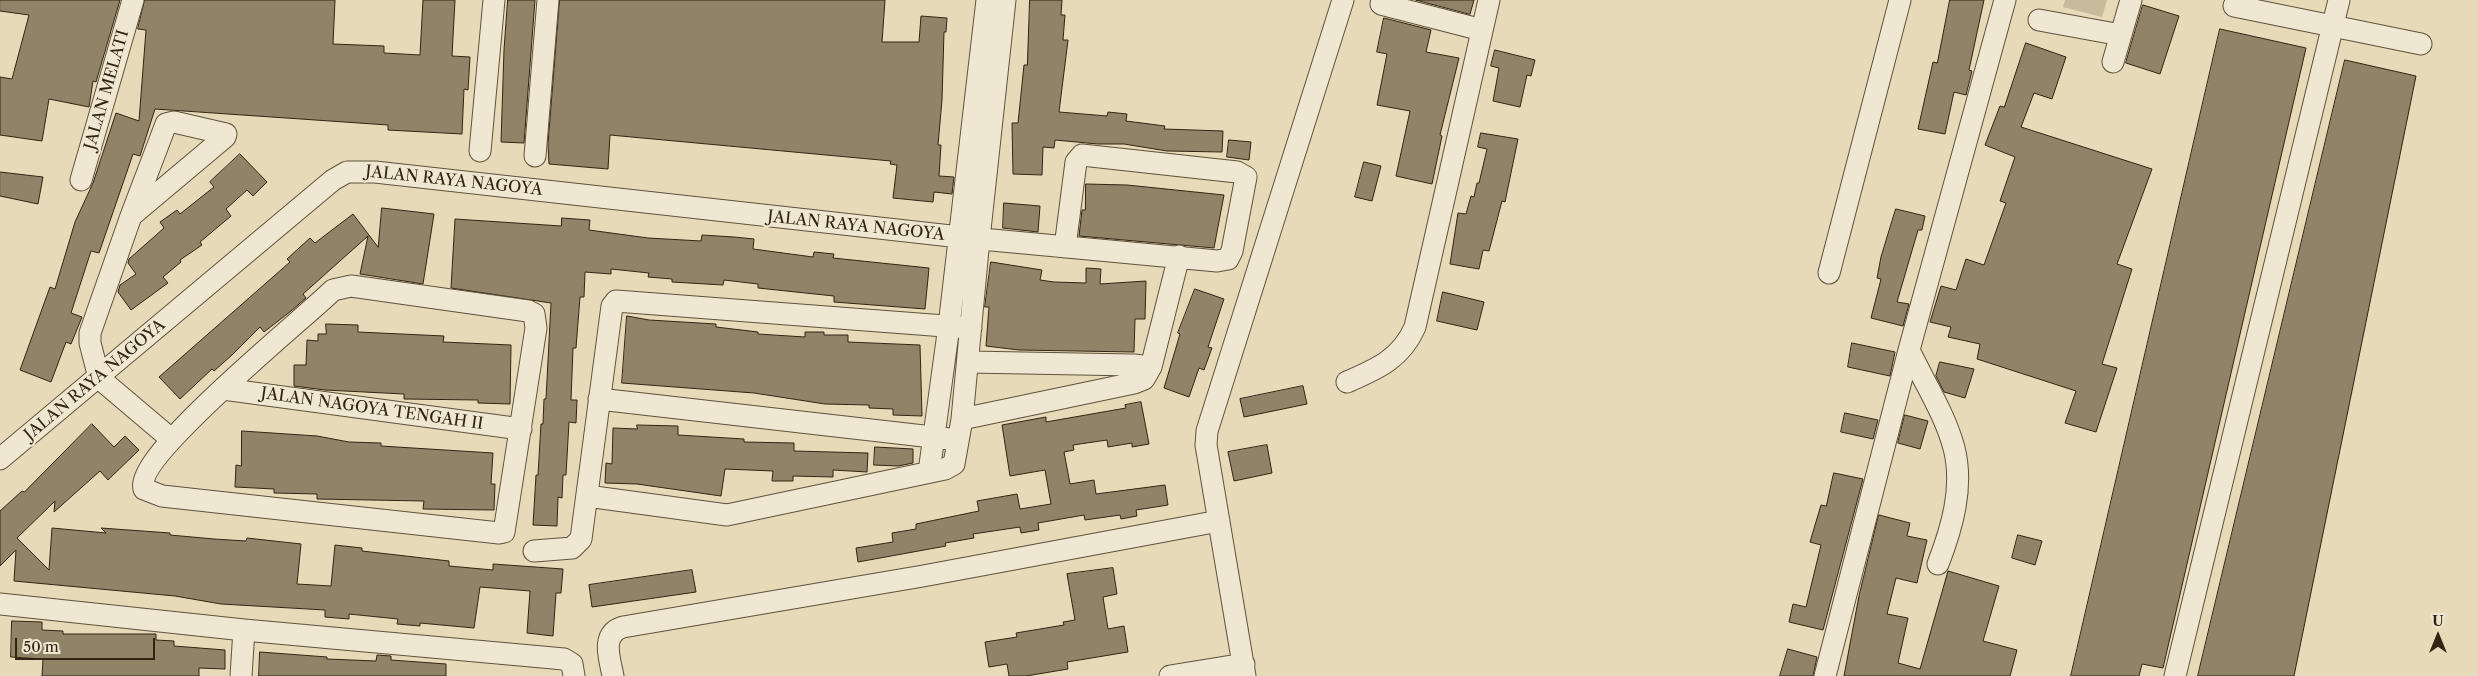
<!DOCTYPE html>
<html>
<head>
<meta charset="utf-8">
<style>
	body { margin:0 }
	#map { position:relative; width:2478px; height:676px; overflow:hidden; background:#e6dab8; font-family:"Libre Caslon Text",serif }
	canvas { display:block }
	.north { position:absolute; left:2413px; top:611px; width:50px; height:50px; -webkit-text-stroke:4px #efe7d1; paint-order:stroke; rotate:0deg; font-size:14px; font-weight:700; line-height:20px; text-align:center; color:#322412 }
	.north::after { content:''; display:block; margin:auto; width:18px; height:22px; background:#322412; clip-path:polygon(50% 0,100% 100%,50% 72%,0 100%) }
	.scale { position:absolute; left:15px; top:638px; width:140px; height:22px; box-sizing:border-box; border:2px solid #322412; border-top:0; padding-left:6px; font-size:15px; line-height:18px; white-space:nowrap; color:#322412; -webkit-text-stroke:4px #efe7d1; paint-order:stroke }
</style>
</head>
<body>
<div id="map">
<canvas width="2478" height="676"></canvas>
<div class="north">U</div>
<div class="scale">50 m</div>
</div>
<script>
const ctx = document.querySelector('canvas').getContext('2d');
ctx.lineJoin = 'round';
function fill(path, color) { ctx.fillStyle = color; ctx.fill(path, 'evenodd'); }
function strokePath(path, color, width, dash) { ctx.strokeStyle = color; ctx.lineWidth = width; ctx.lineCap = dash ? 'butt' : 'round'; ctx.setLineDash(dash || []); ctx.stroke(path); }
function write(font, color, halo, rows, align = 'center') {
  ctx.font = font + ' "Libre Caslon Text",serif'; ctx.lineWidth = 4.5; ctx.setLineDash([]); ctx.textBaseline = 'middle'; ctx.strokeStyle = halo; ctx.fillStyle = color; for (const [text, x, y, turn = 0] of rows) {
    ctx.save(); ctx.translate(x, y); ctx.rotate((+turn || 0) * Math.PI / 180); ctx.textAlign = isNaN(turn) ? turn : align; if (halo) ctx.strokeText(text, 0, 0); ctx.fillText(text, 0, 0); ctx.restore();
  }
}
fill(new Path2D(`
	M2065,0H2107L2102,17L2063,7Z`), '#c7bb9c');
const building = new Path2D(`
	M0,0H120L96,82L93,81L89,107L49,99L42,141L0,135V77L12,79L29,15L0,11Z
	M145,0H335L333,44L384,46V53L420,55L423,0H455L452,56L470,57L468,90L464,89L462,134L388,130V125L155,109L140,156L133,154L99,253L91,251L71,313L82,317L71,344L66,342L51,382L20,370L50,287L55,289L75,222L93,183L116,113L139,121L146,30L138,29Z
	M508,0H535L524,143L501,142L504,50Z
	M560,0H885L882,42H919L921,16L947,18L946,32H944L942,100L938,145H941L939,176L954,177L952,194L934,192L933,202L893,198L897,165L890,164L891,161L610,135L608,169L549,164L548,144Z
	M1030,0H1062L1061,15H1065L1063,40H1068L1059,112L1107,116L1108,112L1127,114L1126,121L1165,126L1164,129L1223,131L1222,152L1167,151L1124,144H1098L1055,140L1054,148L1043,147L1042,175L1013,174L1012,123H1018L1024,65H1027Z
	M1416,0H1474L1470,14Z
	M1950,0H1984L1969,70L1972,71L1966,95L1954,92L1945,134L1918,129L1933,62L1937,63Z
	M2143,5L2179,16L2160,74L2126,63Z
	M1384,18L1431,30L1426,52L1459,58L1440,135L1442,136L1432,184L1396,176L1410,111L1377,105L1387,54L1377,52Z
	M2220,29L2306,48L2163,668L2142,664L2139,676H2071Z
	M2026,43L2066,57L2052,99L2034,93L2021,127L2152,169L2117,264L2132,269L2102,364L2117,368L2096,432L2065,423L2076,391L1977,359L1980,344L1948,337L1951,327L1930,322L1941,286L1956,290L1966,259L1984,265L2006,203L2000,201L2015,157L1985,145L2000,106L2004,107Z
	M1495,50L1535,60L1531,76L1527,75L1520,107L1493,101L1499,68L1491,66Z
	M2345,60L2416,76L2294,676H2198Z
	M1481,133L1518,139L1505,202L1502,201L1489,251L1483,250L1479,269L1450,264L1458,213L1466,214L1471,196L1474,197L1477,183H1479L1487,149L1478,147Z
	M1229,140L1251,142L1249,160L1227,157Z
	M240,154L267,182L253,196L247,190L226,209L231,216L200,242L202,245L180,260L181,262L163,277L168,283L131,310L118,292L120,285L136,274L128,263L129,259L164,228L160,222L177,210L180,214L214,187L210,182Z
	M1364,162L1381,166L1372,201L1355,197Z
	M0,172L43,177L38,204L0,196Z
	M1086,184L1127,185L1224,195L1214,248L1079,236L1082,210H1085Z
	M1004,203L1040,206L1038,232L1003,228Z
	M382,208L434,214L423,284L360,274L368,236L303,294L306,298L291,311L264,332L260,327L232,355L214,371L212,369L180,399L159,377L290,262L287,259L310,238L315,243L353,214L378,247Z
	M1896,209L1925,216L1922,230H1918L1897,302L1909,304L1903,326L1871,318L1881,279L1877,278L1881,257Z
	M562,218L590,220L589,230L648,238L701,241L702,235L734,237L754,239L753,249L813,257L814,252L834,254L833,258L929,268L925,309L834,302V296L758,288V284L724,280L723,285L672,282V279L648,277L649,273L611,269V274L585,272L584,297H580L576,348H573L571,400H577L576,423L569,422L566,475H563L562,498L558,497L557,526L533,525L536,475H538L541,424H543L544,399H546L551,303L451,288L455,219L561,226Z
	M991,262L1042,270L1040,280L1054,282L1086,283V268L1101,269L1100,284L1146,281L1145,319H1135L1134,352L1019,350L986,346L989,307H985Z
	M1195,289L1224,299L1208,347L1212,348L1204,370L1199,368L1189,397L1164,388L1180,334L1178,333Z
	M1443,292L1484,302L1477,330L1437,321Z
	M627,316L649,320L716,324V327L758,332V334L805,337V332H824V335H848V342L920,345L922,416L893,415V409L869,408V405L825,404L754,393L622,383Z
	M326,324L358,325V332L444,336L443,342L511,345L510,404L478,403V400L404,399V394L325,390L294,386V365H306L307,340L318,341V334H326Z
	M1852,343L1895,352L1890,376L1848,367Z
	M1940,362L1974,369L1965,398L1944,392L1936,376Z
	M1303,386L1307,404L1244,417L1240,399Z
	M1141,402L1149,444L1132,447V443L1108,447L1107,440L1073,445L1074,450L1064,452L1070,484L1094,480L1096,494L1165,485L1168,505L1136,510L1137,516L1121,519L1120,515L1085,520L1084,515L1038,523L1039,530L1021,533L1020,527L973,534L974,538L945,543L946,546L858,562L856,548L893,542L892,533L916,529V524L979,511L977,501L1017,494L1020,509L1051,504L1045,470L1010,476L1002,425L1046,417V422L1126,408L1125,405Z
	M1845,413L1878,420L1873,439L1841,432Z
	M1905,415L1928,421L1920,449L1898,443Z
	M92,424L114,447L125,436L139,450L108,480L100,471L54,512L55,501L17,538L49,570L52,528L106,533L101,528L170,533V535L214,539L246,541L247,538L301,544L297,584L331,586L335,545L362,548V551L449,561V566L493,570V564L563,569L561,593H556L553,636L527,633L530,591L480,587L474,628L420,623V626L397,624L398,619L349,614V619L325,617V610L221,604L175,596L14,581L16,550L0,566V511L22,491L24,492Z
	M637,425L678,426V435L744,439V442L794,443V451L868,453L867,472L833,470V477L793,476V481H772L773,471L725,469L721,496L637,484L605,483L606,463L612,464L613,428L637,429Z
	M242,431L317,436L349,442L381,443V446L493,453L491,484H495L494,510L423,509L424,501L317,499V494L274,493V489L235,487L236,465L241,466Z
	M1267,445L1272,473L1234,481L1228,452Z
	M875,447L913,449V463L898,466L874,465Z
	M1834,473L1863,479L1823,630L1789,622L1793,604L1806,607L1821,545L1810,542L1821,505L1826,506Z
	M1879,515L1910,523L1907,536L1927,540L1917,583L1896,578L1887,614L1908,618L1898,663L1920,669L1948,571L1999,586L1983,641L2017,650L2010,676H1844L1859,596Z
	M2018,535L2042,541L2035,565L2012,558Z
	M1113,568L1117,594L1103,597L1108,629L1124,626L1128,652L1067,662L1068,669L1026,676H1009L1007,664L989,667L985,642L1017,637L1016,633L1064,625L1063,622L1075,620L1067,574Z
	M692,570L696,592L592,607L589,585Z
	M12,621L42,622V630L63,631V634H156V640L174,641V646L225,650V669L199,668V676H42L43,659L11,657Z
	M1788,649L1817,657L1813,676H1780Z
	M260,652L327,657V659L376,661L377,655L391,656V660L446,664V676H259Z`);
fill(building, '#908368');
strokePath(building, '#322412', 1);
const minor = new Path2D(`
	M1381,4L1482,30
	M2234,6L2421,44
	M2039,20L2121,35
	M2113,62L2131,0
	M480,151L494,0
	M535,156L548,0
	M81,180L133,0
	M131,216L166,124L174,122L226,134L225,137L131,216L90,333V343L99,378L171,439
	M1829,273L1900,0
	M351,286L528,311L534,314L536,328L504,532L499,533L162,496L144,489C133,456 305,318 333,290Z
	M1909,350C1924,382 1945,414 1954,448C1964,487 1952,528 1938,564
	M968,362L1134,365L1151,367
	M1347,382C1377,369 1401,359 1415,327L1489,0
	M223,389L521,429
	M599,399L950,439
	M962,419L1134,383L1144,379L1151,367L1179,256
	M0,459L333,180L347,172H375L960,237L1217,261L1228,259L1232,251L1246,177L1237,172L1082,155L1076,162L1065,247
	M929,472L949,326L987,0
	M587,496L727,515L945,469L954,464L962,419L979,239L1005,0
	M534,551L572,548L581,539L612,306L616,301L971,328
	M0,604L244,630L564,659L572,664L574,676
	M241,676L244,630
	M613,676C610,659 600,634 623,627L923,576L1219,521
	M1170,676L1244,664
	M1245,676L1206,445L1207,431L1343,0
	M1825,676L1909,350L2005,0
	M2175,676L2339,0`);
strokePath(minor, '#5f523c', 23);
strokePath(minor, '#efe7d1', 21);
write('16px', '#322412', '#efe7d1', [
	["JALAN MELATI",107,90,-74],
	["JALAN RAYA NAGOYA",454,181,6],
	["JALAN RAYA NAGOYA",856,226,6],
	["JALAN RAYA NAGOYA",95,380,-40],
	["JALAN NAGOYA TENGAH II",372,409,8]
]);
</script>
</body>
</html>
